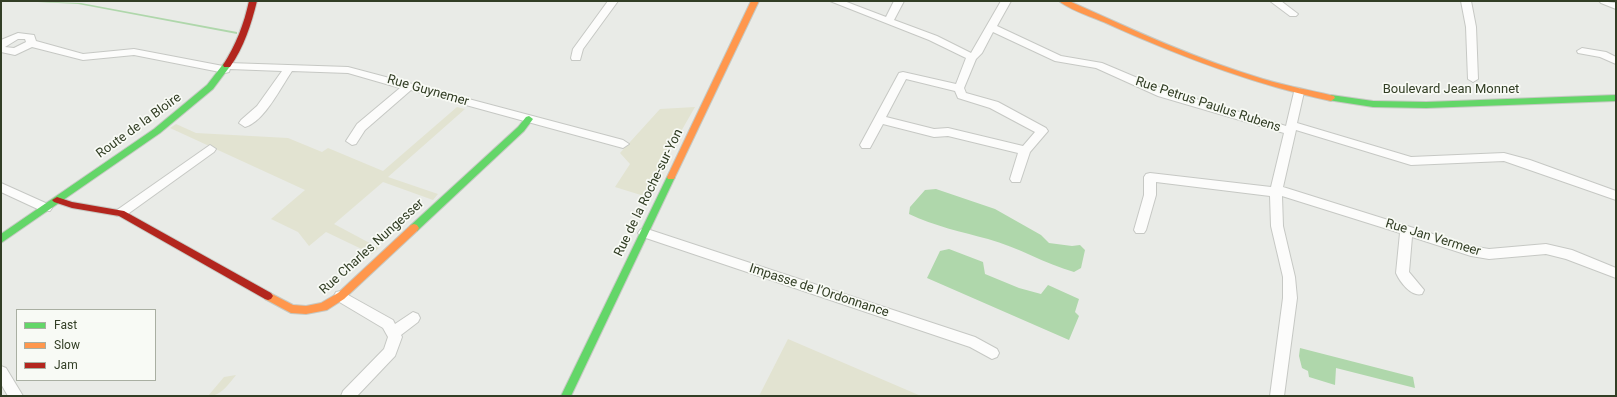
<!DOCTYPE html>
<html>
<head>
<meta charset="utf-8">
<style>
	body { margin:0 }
	#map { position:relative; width:1617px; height:397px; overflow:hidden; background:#e9ebe7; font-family:Roboto,sans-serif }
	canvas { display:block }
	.frame { position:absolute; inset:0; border:2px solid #323e25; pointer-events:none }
	.legend { position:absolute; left:16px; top:309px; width:140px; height:72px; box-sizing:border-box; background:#f8faf5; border:1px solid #a9afa2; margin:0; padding:5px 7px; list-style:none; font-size:12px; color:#323e25 }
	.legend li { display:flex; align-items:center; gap:8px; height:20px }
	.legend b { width:20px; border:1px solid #a9afa2 }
</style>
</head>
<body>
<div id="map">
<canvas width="1617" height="397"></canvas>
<div class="frame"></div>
<ul class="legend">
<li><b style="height:5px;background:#63d668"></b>Fast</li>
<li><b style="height:5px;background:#ff974d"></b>Slow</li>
<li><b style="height:5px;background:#b3261e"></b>Jam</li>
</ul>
</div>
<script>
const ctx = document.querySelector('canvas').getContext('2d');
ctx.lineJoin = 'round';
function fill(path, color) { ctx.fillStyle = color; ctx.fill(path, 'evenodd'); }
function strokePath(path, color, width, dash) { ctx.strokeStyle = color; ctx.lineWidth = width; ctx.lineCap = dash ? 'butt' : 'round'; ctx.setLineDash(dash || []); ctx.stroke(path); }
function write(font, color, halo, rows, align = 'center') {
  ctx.font = font + ' Roboto,sans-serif'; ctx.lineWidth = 3.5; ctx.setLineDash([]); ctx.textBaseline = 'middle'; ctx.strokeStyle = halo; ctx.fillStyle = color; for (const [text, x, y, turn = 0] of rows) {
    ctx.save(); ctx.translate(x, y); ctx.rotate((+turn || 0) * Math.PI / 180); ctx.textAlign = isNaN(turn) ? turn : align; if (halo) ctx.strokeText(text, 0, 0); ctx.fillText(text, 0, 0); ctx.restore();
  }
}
fill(new Path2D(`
	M457,107L465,109L388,177L438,194L433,200L383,182L334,224L379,248L372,254L326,232L309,246L298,232L271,219L305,190L170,128L176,124L196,133L288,138L322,152L328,148L383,171Z
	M695,107L644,196L615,187L630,164L620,153L660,109Z
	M788,339L921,396H759Z
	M236,375C228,385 221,396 208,396L224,377Z`), '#e2e3d1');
fill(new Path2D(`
	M18,1L81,3L237,32V34L78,4Z
	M936,189L995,209L1041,235L1049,243L1072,246L1080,245L1085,250L1081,268L1074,272C1045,264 1018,247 988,239C962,232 934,226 909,214L910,207L925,190Z
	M949,249L983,262L985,274L1019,288L1041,294L1048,285L1079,299L1075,312L1079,316L1069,340L927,278L940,251Z
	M1300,348L1413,377L1415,388L1336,368L1335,385L1309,377L1308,371L1302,368L1299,356Z`), '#afd7ab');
const street = new Path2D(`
	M608,1H618L583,49L580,60H572L571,58L573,49Z
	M830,1H844L886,17L894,1H904L894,20L937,36L971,53L1001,1H1011L997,26L1061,56L1102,63L1166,90L1286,126L1294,92L1299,88L1304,92L1297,123L1411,157L1504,153L1530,160L1616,191V200L1504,161L1411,165L1296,130L1283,187L1471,246L1489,249L1546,244L1572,250L1616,268V278L1566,259L1546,254L1489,259L1471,256L1412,237L1409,272L1424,290L1422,294C1411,297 1400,282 1396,273L1400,233L1282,196L1283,226L1295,277L1297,298L1284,396H1270L1283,298V277L1271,226L1270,196L1156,182V195L1146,230L1144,233H1136L1134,230L1144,195V177L1146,174L1150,173L1271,187L1284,133L1158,96L1096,68L1055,61L993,32L982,53L976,59L964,88L966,93L998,102L1046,128L1048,131L1030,152L1020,182H1012L1010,179L1018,153L948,136L934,137L883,124L870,148H862L860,145L899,73L903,72L956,84L966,58L929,40ZM906,79L955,91L958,98L990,108L1035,132L1023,146L948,128L934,129L886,117Z
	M1270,1H1281L1298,14L1296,16H1290Z
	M1461,1H1471L1476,27L1478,79L1473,82L1468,79L1466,27Z
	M1599,1L1616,3V9L1601,3Z
	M18,33L34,35L36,41L83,54L134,49L223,66L228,63L348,67L623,140L629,144L623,148L411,90L365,130L356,144L352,145L346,141L357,124L400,88L348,73L292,71C281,87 264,122 245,127L239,123L241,120L257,106L282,71L230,69L229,72L225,73L134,55L83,60L32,47L15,55L1,52V40ZM18,39H25L26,42L14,48L5,47Z
	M1582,48L1606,52L1616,57V64L1600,57L1578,53L1577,51Z
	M210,145L216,149L214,152L125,216H117L115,213L117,210Z
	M1,183L50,205L52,208L50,211H42L1,192Z
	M644,228L975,337L997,349L999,353L997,357L992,359L970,347L640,236L638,233L640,230Z
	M341,291L393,320L395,324L413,312L418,314L420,318L418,322L401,335L402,337L395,356L357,396H341L343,391L384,349L388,337L383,328L336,300L334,296L336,292Z
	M1,366L6,368L23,396H8L1,384Z`);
const fast = new Path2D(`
	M227,62L231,65L213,89L160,133L1,243V234L154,129L207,85L224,63Z
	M1331,95L1373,101L1426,102L1616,95V101L1426,108L1373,107L1328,100L1327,98Z
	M529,116L533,119L524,131L417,231H411L409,228L411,225L518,127L526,117Z
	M671,174L675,177L571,396H561L667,177Z`);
const slow = new Path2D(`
	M751,1H759L675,177L674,179H668L667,177Z
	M1059,1H1069C1133,30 1196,59 1263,79C1286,86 1310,90 1334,96L1335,98L1331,101C1252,84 1179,56 1106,23C1094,18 1068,9 1059,1Z
	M414,224L417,225L419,228L417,231L344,299L327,310L306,314L291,313L265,299L263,296L265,293L268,292L293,305L306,306L321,303L338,293L411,225Z`);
const jam = new Path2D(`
	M249,1H257C251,25 244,47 230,67H224L223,65C236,45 244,24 249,1Z
	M57,197L72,202L124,211L271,293L273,296L271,299L268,300L265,299L119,216L72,208L54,202L52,200Z`);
strokePath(street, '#c6c8c4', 2);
strokePath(fast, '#c6c9c3', 2);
strokePath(slow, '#c6c9c3', 2);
strokePath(jam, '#c6c9c3', 2);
fill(street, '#fcfcfb');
fill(fast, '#63d668');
fill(slow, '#ff974d');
fill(jam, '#b3261e');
write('13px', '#323e25', '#f8faf5', [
	["Boulevard Jean Monnet",1451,90],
	["Rue Guynemer",428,91,16],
	["Rue Petrus Paulus Rubens",1208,105,18],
	["Route de la Bloire",139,126,-36],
	["Rue de la Roche-sur-Yon",649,193,-64],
	["Rue Jan Vermeer",1433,238,17],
	["Rue Charles Nungesser",372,247,-42],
	["Impasse de l'Ordonnance",819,291,18]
]);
</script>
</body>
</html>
